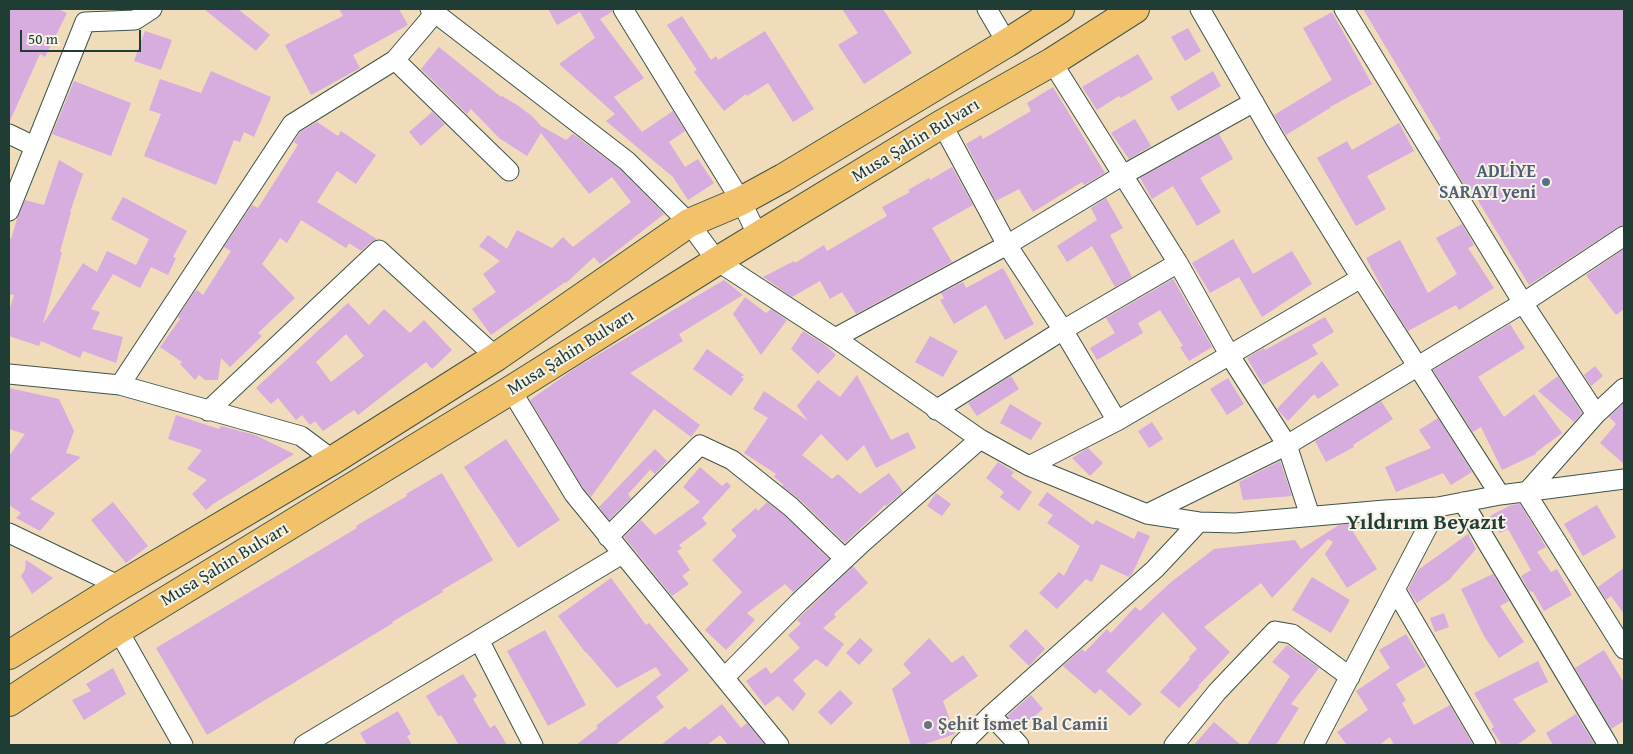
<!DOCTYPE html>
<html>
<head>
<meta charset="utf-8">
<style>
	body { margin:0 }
	#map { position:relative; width:1633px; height:754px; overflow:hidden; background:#f0dbbb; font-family:"Gentium Book Plus",serif }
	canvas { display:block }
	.frame { position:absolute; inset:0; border:10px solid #1f3d34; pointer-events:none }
	.scale { position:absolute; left:20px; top:30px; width:121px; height:22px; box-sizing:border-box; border:2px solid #1f3d34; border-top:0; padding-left:6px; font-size:15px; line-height:18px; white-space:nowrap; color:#1f3d34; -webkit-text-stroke:4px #f7f3e8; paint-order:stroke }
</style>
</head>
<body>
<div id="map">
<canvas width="1633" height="754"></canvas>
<div class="frame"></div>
<div class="scale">50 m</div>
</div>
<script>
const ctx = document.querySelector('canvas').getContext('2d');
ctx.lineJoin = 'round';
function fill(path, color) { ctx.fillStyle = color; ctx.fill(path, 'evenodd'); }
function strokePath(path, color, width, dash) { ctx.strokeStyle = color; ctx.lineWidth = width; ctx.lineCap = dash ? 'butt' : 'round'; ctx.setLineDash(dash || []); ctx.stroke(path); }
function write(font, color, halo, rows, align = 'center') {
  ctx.font = font + ' "Gentium Book Plus",serif'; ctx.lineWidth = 4; ctx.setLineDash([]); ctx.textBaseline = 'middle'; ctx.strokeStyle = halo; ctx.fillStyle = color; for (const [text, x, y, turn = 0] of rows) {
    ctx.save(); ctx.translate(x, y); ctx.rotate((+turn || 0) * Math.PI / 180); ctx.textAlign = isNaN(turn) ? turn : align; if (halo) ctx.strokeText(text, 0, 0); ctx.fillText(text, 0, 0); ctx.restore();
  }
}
fill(new Path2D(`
	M9,9H58L67,13L45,57L40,54L9,123Z
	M204,9H238L270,35L256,51Z
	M339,9H399L408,25L353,55L360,68L311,95L285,45L343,16Z
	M548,9H612V12L600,19L644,78L614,97L642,132L673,111L685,131L669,142L685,167L698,159L714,183L688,200L673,177L606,121L615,114L559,64L595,38L580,12L557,25Z
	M842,9H883L912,53L864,84L838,45L858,33Z
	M1363,9H1624V225L1618,227L1529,285L1471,189L1468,191L1437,141L1441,139Z
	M1332,12L1372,84L1330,107V108L1286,135L1274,115L1332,80L1303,28Z
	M682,16L711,60L716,56L718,60L765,31L814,109L793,122L768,83L747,96L746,94L724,111L694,72L697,70L667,25Z
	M1188,28L1201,51L1185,61L1171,37Z
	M145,31L172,40L161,70L134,61Z
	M439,47L501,97L502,96L517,105L532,116L541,126L566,140L573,134L620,169L664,214L600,264L594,257L566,283L565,282L491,335L472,309L496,292L483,274L500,261L479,246L488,235L507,249L517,230L552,248L563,237L573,247L631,202L612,177L589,194L541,133L527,156L499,138L471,109L467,114L421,69Z
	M1138,54L1153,79L1121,98L1119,96L1097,110L1082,87Z
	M211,71L271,97L254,137L244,132L240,142L234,140L216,185L144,156L161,114L149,110L160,79L201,93Z
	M1213,71L1221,86L1178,111L1170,97Z
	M74,81L131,103L111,156L52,134Z
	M1053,87L1105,173L1084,185L1082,182L1033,212L1019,189L996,201L966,144L981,135L983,139L1031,111L1027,103Z
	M432,112L445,124L421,146L409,132Z
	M1135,119L1151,146L1129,159L1111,133Z
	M317,122L338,136L341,131L376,155L356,184L337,171L317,202L377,239L371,242L361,251L349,243L346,248L301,220L287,243L280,238L262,264L295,298L258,333L262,336L230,367L221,358L218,380H205L199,375L195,380L180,364L182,362L160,347L180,319L178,317L194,293L197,290L203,295L231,251L224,247L252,205L258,208L298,145L294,142L300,132Z
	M1399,123L1414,151L1367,176L1386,209L1356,226L1317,158L1347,141L1352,150Z
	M1219,134L1233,159L1200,178L1221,212L1197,226L1173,186L1152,199L1140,178Z
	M59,160L83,174L70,212H71L60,252H62L43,324L83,263L97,272L107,251L136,265L149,239L111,219L123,197L187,231L173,257L176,258L168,275L151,267L140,288L113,274L91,309L100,312L92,329L123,337L116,363L83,351L80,358L41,341L39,346L9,336V311L14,295L9,294V238L11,239L17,219L25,200L44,205Z
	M952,167L973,205L932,228L952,262L856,314L842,292L830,299L820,281L792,297L763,277L794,261L795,263L824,245L827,251L887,216L882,207L910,192L908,190L929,178L930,180Z
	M1106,198L1123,228L1110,235L1132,277L1115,287L1092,246L1067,262L1057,246L1097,220L1091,208Z
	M1462,224L1474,245L1468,248L1494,288L1459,310L1456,305L1408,331L1389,301L1366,258L1400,240L1428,293L1457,274L1436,238Z
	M1233,239L1253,274L1292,251L1312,284L1262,317L1239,277L1210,293L1192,263Z
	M1624,249V309L1616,315L1586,275Z
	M1003,268L1034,324L1005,340L986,305L954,324L940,300L944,298L941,293L963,282L966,288Z
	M1173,279L1212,347L1189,361L1180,347L1183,346L1160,310L1138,323L1143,333L1097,360L1090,348L1115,333L1106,318Z
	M724,280L743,295L679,334L683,341L630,373L700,425L691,437L654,409L591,497L583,488L530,400L574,369Z
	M745,297L766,313L771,309L787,320L761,355L733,314Z
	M348,303L369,325L384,309L410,333L424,320L452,350L432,369L426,362L358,415L354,410L323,431L315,421L310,425L302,415L296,420L278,398L271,404L256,388ZM346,334L364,356L331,382L316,362Z
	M1325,317L1334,332L1312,345L1318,354L1263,385L1247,358L1264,348L1265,350Z
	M1510,324L1525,348L1478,377L1504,417L1534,394L1562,433L1535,453L1536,454L1502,470L1481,427L1473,432L1433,370Z
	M803,331L825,345L836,355L818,374L791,349Z
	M930,336L958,351L943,377L915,362Z
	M707,349L744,375L741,377L744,379L731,396L693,369Z
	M1322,361L1339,385L1318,399L1314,394L1288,421L1277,409Z
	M1595,366L1603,376L1591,386L1584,375Z
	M857,375L891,440L908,432L916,448L876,468L864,445L847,461L821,434L802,455L832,479L838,474L860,494L889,473L903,492L886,506L885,505L845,543L799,499L782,486L784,485L774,477L776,474L744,453L768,418L753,409L764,391L808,421L797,406L818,380L840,397Z
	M1011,376L1019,389L977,416L968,403Z
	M1558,376L1582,413L1574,422L1538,391Z
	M1228,378L1244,404L1227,415L1210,389Z
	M9,388L59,399L74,431L66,453L81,457L30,499L55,513L40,531L16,518L21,513L9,505V456L25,434L9,429Z
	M1381,401L1393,419L1353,445L1354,447L1326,462L1315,441Z
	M1624,403V464L1600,443L1616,424L1609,417Z
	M1010,404L1042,423L1031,440L1000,423Z
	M176,415L219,429L221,426L255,435L294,454L213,504L206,510L192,494L207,480L187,469L202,450L168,439Z
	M1438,418L1472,472L1451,485L1443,473L1396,492L1385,467L1431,448L1419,430Z
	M1152,422L1163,439L1149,448L1138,431Z
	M506,439L560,520L518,548L464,467Z
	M1088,448L1103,463L1090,476L1072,458Z
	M655,449L667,461L655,474L642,462Z
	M1280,461L1292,496L1243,500L1239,482Z
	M642,462L650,470L628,494L631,498L609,520L599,507Z
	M998,462L1014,472L1011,476L1032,492L1019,511L1000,497L1004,492L986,478Z
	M700,467L722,486L727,482L731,486L702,518L707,524L679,545L682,548L677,551L690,570L682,576L689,584L672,596L624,537L641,520L655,535L700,502L683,487Z
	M442,473L493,560L442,590L443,592L392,622L393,623L207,735L156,648L357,528L356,526L407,496L406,494Z
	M1047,492L1093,525L1096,520L1134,539L1138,531L1150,536L1132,574L1129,577L1101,564L1092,582L1086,579L1057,609L1039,593L1059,572L1064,576L1080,546L1047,523L1053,515L1038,505Z
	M936,493L951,504L942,516L927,506Z
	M113,502L148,546L126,563L91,520Z
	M767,502L784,515L829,559L793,592L785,584L747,613L755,620L726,650L705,630L742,592L712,560L737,536L731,530L756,508L758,511Z
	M1520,504L1546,547L1537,552L1551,572L1557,569L1572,595L1544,611L1533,592L1529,591L1521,576L1531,570L1508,529L1500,533L1490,516L1511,505Z
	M1597,505L1616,537L1583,556L1564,524Z
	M1348,524L1377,569L1347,588L1325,554L1333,542L1328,539L1272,598L1261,583L1204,627L1230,652L1198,686L1199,687L1179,708L1160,692L1190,659L1189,657L1197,649L1163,612L1106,671L1142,704L1130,716L1100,689L1095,694L1063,666L1082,649L1085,652L1107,629L1111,633L1135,607L1140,611L1170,583L1214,549L1295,540L1301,549L1339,525Z
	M1468,534L1476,549L1449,580L1417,603L1408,589L1418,570Z
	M26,560L53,578L32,594L21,576L25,570Z
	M853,566L868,583L834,614L836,617L823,628L844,644L827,667L816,659L793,680L806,694L793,711L778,696L765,706L746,681L766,667L771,674L800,648L788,635L801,624L797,620Z
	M1624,568V614L1611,596L1606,600L1598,587Z
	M1493,574L1509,601L1500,606L1524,642L1499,658L1484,636L1461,589Z
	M1312,577L1350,600L1331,633L1292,610Z
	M611,578L646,625L649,623L689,670L656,697L664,707L615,745H576L598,728L596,726L661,675L656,667L617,688L586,652H585L558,616Z
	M1444,613L1449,627L1435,632L1430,618Z
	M1026,629L1045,649L1029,666L1009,646Z
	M545,630L586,705L548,726L507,651Z
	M1406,634L1426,666L1396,684L1406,700L1402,703L1414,725L1450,705L1473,745H1394L1390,737L1379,745H1347L1337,732L1368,710L1356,691L1390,668L1379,650Z
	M860,638L873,650L859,665L846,653Z
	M929,638L952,663L963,655L978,676L943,701L955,734L922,745H911L892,689L911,673L903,664Z
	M1287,645L1319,668L1291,704L1299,708L1276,745H1247L1290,676L1272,662Z
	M1604,650L1624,683V721L1611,729L1575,668Z
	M1538,661L1548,682L1513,699L1536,731L1517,745H1502L1491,729L1494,727L1474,693Z
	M113,668L126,694L84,720L72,700L91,691L86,684Z
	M463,674L477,696L473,699L490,728L495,725L507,745H459L441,715L438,716L426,696Z
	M840,690L853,703L831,725L818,712Z
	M1031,695L1043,709L1019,729L1007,716Z
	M722,704L741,728L747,723L765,745H728L720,735L707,745H661L685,726L689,730Z
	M398,711L411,734L407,736L412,745H367L360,733Z
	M1576,714L1595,745H1553L1546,733Z
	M1214,722L1241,745H1194Z`), '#d7acdf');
const street = new Path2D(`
	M430,9L627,161L689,223L717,261L835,338L980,439L1029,466L1147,514L1199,522L1235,523L1385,510L1438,507L1500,495L1624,479
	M623,9L741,201L758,236
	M987,9L1007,43
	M1200,9L1275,139L1361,278L1500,495
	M1344,9L1523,303L1596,414
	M395,60L509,171
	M1052,62L1178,263L1230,356L1287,445L1310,516
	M942,124L1007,245L1063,330L1117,421
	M9,134L34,146
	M9,211L85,22L135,20L152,9
	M835,338L1007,245L1123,175L1254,102
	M9,374L120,385L301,436L333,460
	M120,385L292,124L395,60L435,13
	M1624,388L1596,414L1526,493L1624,649
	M511,390L574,494L779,745
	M936,410L1063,330L1178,263
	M208,411L379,250L496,357
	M1029,466L1117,421L1361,278
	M1463,502L1608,745
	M1147,514L1287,445L1523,303L1624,236
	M9,533L120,586
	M608,537L700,445L732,460L791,507L845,559
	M1396,591L1486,745
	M118,630L183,745
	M479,640L533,745
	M725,677L799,602L863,542L980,439
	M991,715L1019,745
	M304,745L622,554
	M961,745L991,715L1155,569L1199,522
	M1174,745L1217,692L1275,631L1292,634L1350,677
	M1314,745L1438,507`);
const primary = new Path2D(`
	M9,655L120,586L333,460L496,357L689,223L741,201L783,178L1007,43L1060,9
	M9,702L118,630L511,390L717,261L942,124L1052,62L1135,9`);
strokePath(street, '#3e5548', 21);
strokePath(primary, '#3e5548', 30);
strokePath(street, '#fff', 19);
strokePath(primary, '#f2c26a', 28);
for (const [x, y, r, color] of [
	[1546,182,5,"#5c6f8a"],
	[928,725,5,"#6b7280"]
]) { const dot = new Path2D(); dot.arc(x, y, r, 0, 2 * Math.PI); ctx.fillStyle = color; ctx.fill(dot); strokePath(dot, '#f7f3e8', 2); }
write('18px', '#1f3d34', '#f7f3e8', [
	["Musa Şahin Bulvarı",916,141,-31],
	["Musa Şahin Bulvarı",571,353,-32],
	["Musa Şahin Bulvarı",225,565,-31]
]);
write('bold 18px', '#4e5e75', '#f7f3e8', [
	["ADLİYE",1536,172],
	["SARAYI yeni",1536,193]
], 'right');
write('bold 18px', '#5b616d', '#f7f3e8', [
	["Şehit İsmet Bal Camii",938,725]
], 'left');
write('bold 22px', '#1f3d34', '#f7f3e8', [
	["Yıldırım Beyazıt",1426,523]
]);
</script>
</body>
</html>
